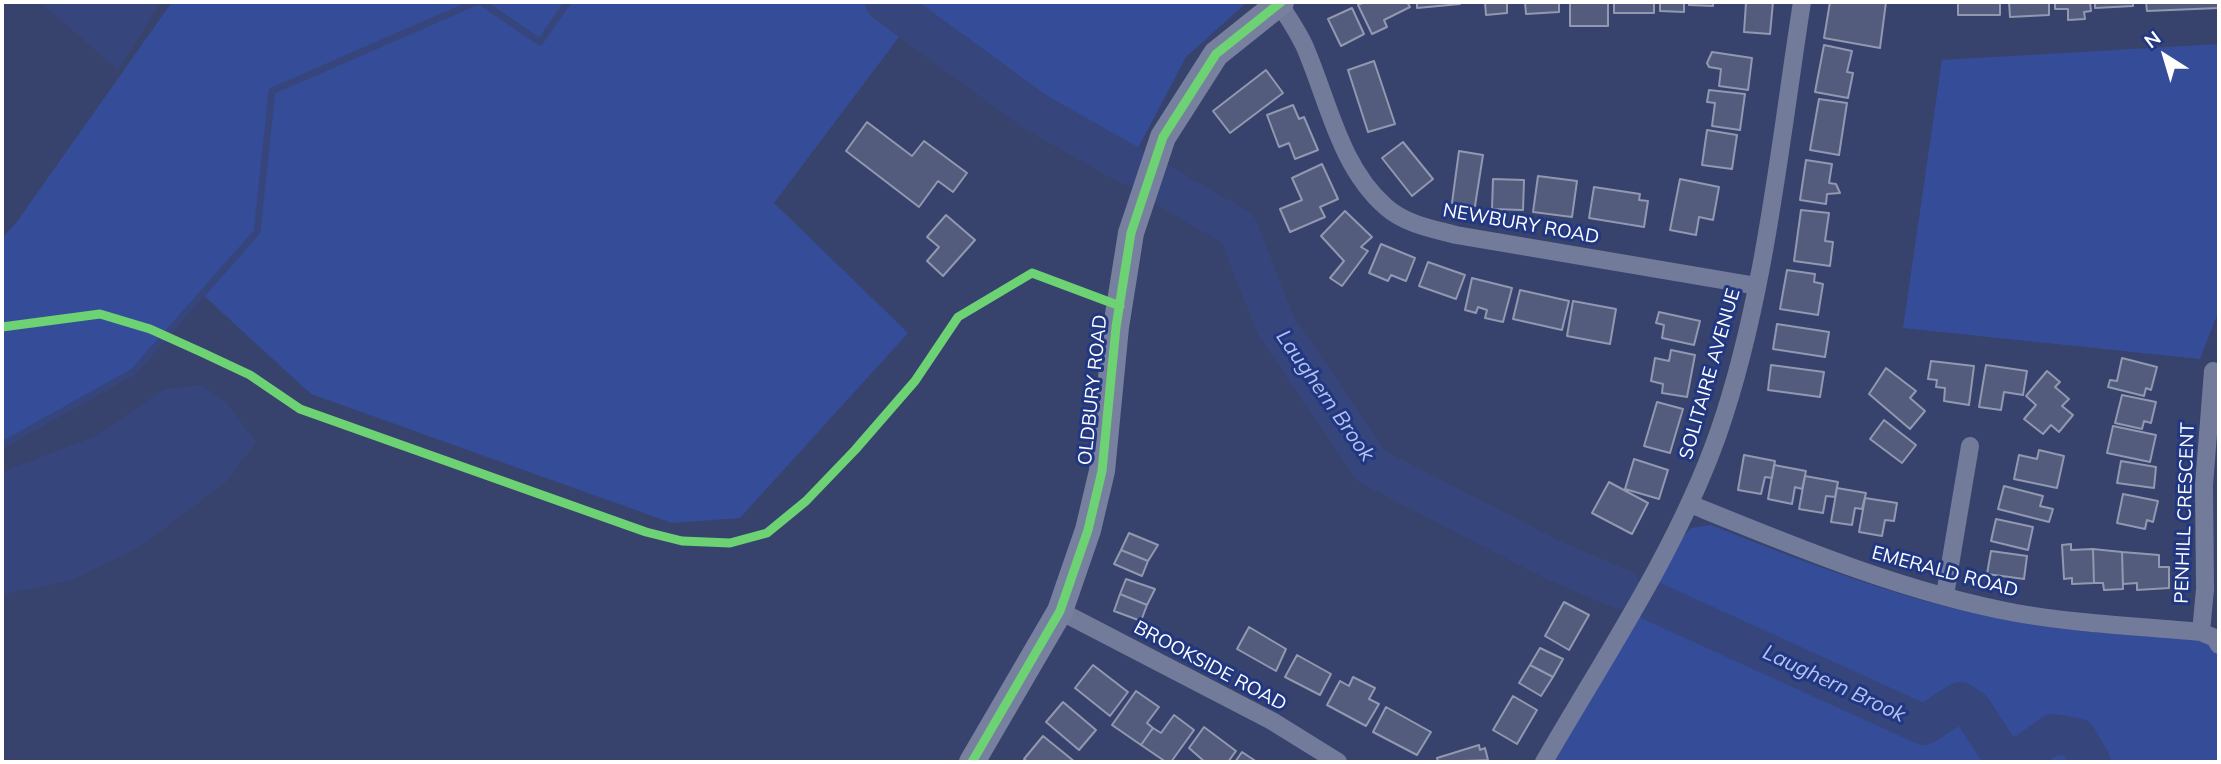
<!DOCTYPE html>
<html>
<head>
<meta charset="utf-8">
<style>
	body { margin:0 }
	#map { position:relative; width:2221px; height:764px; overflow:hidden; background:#37436c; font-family:Mulish,sans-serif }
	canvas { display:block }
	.frame { position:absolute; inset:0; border:4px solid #fff; pointer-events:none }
	.north { position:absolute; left:2130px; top:21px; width:70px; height:70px; -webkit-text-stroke:5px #213782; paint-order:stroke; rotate:323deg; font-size:19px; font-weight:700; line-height:28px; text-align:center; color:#fff }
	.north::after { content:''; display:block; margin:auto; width:24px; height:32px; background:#fff; clip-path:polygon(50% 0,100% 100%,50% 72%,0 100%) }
</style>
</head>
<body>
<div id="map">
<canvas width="2221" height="764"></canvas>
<div class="frame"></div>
<div class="north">N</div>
</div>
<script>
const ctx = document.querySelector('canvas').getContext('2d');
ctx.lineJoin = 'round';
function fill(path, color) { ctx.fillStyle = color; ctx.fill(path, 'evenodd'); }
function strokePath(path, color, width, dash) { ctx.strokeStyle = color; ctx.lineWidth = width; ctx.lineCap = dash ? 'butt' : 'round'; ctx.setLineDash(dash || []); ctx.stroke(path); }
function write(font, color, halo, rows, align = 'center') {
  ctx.font = font + ' Mulish,sans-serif'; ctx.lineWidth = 6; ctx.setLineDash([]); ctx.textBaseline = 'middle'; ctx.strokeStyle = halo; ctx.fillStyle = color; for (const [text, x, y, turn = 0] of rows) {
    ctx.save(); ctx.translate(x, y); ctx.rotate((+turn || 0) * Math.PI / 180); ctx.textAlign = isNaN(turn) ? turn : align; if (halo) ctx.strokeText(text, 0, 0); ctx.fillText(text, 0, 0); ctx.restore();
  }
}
fill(new Path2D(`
	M172,2H1247L1186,57L1129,165L1037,113L911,21L774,203L908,333L740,518L672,523L311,394L202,294L133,372L2,445V238L16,223Z
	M2219,44V310L2200,359L1903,328L1942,60Z
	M1711,525C1809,564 1907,602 2012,621C2073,633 2136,635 2198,639L2214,647L2219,659V762H1555L1680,540L1691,528Z`), '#354d99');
fill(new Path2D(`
	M40,2H161L118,70Z
	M201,385L225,401L256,442L228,480L140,547L72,580L2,595V472L96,436L164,389Z`), '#36467c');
strokePath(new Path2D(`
	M481,2L540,42L568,2
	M2,445L133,372L257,232L272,91L476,2`), '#36467c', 7);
strokePath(new Path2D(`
	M885,2L1037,113L1129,165
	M1161,184L1238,229L1276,326L1371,466L1555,561L1621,589
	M1654,602L1924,725L1960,702L1972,710L2002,756L2019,758L2053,734L2077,738L2091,762`), '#36467c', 40);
const building = new Path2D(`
	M1364,2H1407L1410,7L1384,20L1387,27L1372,34L1358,5Z
	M1417,2H1459L1460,4L1417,8Z
	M1467,2H1507V13L1486,15L1485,2Z
	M1525,2H1559V12L1526,14Z
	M1570,2H1608V26H1570Z
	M1614,2H1654V13H1614Z
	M1660,2H1684V12L1660,11Z
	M1689,2H1713V6L1689,5Z
	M1735,2H1773L1770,34L1744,32L1746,3Z
	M1830,2H1886L1880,48L1824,38Z
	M1958,2H2000V15H1958Z
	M2009,2H2049V15L2010,17Z
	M2055,2H2090L2091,11L2084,12L2085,19L2068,20V9H2055Z
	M2095,2H2133V6L2095,8Z
	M2146,2H2219V8L2147,11Z
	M1352,8L1364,34L1341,46L1328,19Z
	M1824,45L1852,51L1847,72L1853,73L1848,98L1815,92Z
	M1712,52L1752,58L1748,90L1719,86L1721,69L1709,67L1707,63Z
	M1374,61L1395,124L1368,132L1348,70Z
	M1266,70L1283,93L1230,133L1213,111Z
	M1709,90L1745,94L1740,130L1712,126L1715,103L1707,102Z
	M1819,99L1847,103L1839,155L1810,150Z
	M1293,105L1299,119L1304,117L1318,150L1295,159L1289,143L1279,147L1267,115Z
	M867,122L912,156L924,141L967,173L953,192L938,181L919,207L846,151Z
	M1707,130L1737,135L1732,169L1702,165Z
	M1403,142L1433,179L1412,196L1382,158Z
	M1459,151L1483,155L1475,206L1452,203Z
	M1806,160L1832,164L1829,183L1836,184L1840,193L1827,194L1826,204L1800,200Z
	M1322,164L1338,199L1320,207L1325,217L1290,232L1280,209L1302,200L1292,178Z
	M1538,176L1577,181L1572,217L1533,212Z
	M1493,179L1524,180L1523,210L1492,209Z
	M1680,179L1719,187L1713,220L1699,217L1696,235L1670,230Z
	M1594,187L1640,194L1639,200L1648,201L1644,227L1589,218Z
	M1801,210L1829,213L1825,241L1833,242L1830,266L1794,261Z
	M1345,211L1372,237L1361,247L1368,251L1342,286L1330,278L1344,261L1321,236Z
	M946,215L975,240L943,276L927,261L939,247L927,237Z
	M1381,244L1415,258L1406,281L1391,275L1388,281L1369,273Z
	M1428,262L1465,275L1456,299L1419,286Z
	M1787,270L1815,274L1814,282L1823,284L1818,315L1780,309Z
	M1472,278L1512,288L1503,322L1485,318L1487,310L1478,307L1476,313L1465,310Z
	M1520,290L1569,301L1562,330L1513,319Z
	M1573,301L1616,309L1610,344L1567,336Z
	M1659,312L1700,321L1694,345L1662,338L1664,325L1656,323Z
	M1777,324L1829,332L1825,357L1773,349Z
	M1671,350L1695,355L1687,397L1662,393L1663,384L1651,381L1655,358L1669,361Z
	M2122,358L2157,367L2151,390L2146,388L2144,396L2108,387L2110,380L2117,381Z
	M1931,361L1974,366L1969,405L1944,401L1945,388L1936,387L1937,380L1928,379Z
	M1771,365L1824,372L1820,397L1768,390Z
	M1986,365L2027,371L2023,395L2004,392L2001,410L1979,407Z
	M1886,368L1916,391L1910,398L1925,411L1910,429L1869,394Z
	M2047,371L2060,382L2055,387L2069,399L2062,406L2073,415L2059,432L2051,425L2043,434L2024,419L2036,405L2026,396Z
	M2122,395L2156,402L2151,423L2144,421L2142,429L2115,423Z
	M1657,402L1683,409L1670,453L1644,446Z
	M1884,420L1916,445L1902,463L1870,439Z
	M2113,426L2156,435L2150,462L2107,453Z
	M2039,450L2064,456L2057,488L2014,479L2019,455L2037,459Z
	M1744,455L1775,461L1772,478L1765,477L1761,494L1738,490Z
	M1634,459L1668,470L1659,499L1625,489Z
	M2121,461L2156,467L2154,488L2117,483Z
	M1774,465L1806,471L1802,489L1795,487L1792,504L1768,499Z
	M1805,476L1838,482L1835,497L1826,496L1823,513L1799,509Z
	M1609,482L1648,503L1632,534L1592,513Z
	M2004,486L2043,496L2040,506L2053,509L2049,522L1998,509Z
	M1837,488L1866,493L1862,509L1855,508L1852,525L1831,522Z
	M2123,494L2158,501L2153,522L2147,520L2145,529L2117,523Z
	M1865,498L1897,503L1894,521L1885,520L1882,536L1859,532Z
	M1996,519L2033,527L2028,550L1991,541Z
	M1129,533L1158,545L1148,561L1121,550Z
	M2071,544V550L2093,549L2094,583L2072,584V578L2064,579L2062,545Z
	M2093,549L2122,552L2123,589L2104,590L2103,583H2094Z
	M1121,550L1148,561L1142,576L1114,564Z
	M1991,551L2027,556L2024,579L1987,574Z
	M2122,552L2159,555V567H2169V588L2137,590V583L2123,584Z
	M1126,579L1155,589L1147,605L1120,594Z
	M1120,594L1147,605L1141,621L1114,611Z
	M1564,602L1589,615L1569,650L1545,636Z
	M1249,627L1286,649L1276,671L1237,649Z
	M1540,648L1563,659L1553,677L1530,665Z
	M1297,655L1331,674L1320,695L1285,677Z
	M1093,665L1128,692L1110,716L1075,688Z
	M1530,665L1553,677L1541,696L1519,683Z
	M1353,677L1375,688L1369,699L1379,704L1366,726L1327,705L1340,681L1349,686Z
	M1136,691L1159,707L1147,723L1153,728L1141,745L1112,725Z
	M1513,696L1537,710L1517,744L1493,730Z
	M1063,702L1096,730L1079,750L1046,722Z
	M1386,707L1431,732L1417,755L1373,732Z
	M1174,715L1194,730L1171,762H1166L1141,745L1153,728L1161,733Z
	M1204,727L1236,751L1228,762H1205L1189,748Z
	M1043,736L1075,762H1028L1024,759Z
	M1479,745L1480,750L1485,748L1488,760L1438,762L1437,758Z
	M1242,752L1257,762H1235Z`);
fill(building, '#535c7d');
strokePath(building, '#9198b0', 2);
strokePath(new Path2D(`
	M1279,3C1287,16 1297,30 1304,45C1328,99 1339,166 1386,207C1405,224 1433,229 1456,235L1757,286
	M2213,371L2204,485L2205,589L2201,632L2215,638L2219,645
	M1690,504C1796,547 1903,592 2016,613C2078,624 2139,626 2201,632
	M1945,595L1970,446
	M1060,611L1272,721L1338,762
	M1544,762C1605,656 1677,550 1718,434C1765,300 1780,142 1802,2`), '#727b9a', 18);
strokePath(new Path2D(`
	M972,762L1060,611L1088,530L1102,471L1116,327L1131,233L1163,137L1216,54L1281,2`), '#78809f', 26);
strokePath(new Path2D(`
	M2,327L100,314L150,329L201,352L250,375L300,409L646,532L682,541L730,543L767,533L806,501L855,450L915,381L958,317L1032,273L1120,306
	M972,762L1060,611L1088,530L1102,471L1116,327L1131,233L1163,137L1216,54L1281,2`), '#6cd273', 9);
write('19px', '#fff', '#213782', [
	["NEWBURY ROAD",1521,224,10],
	["SOLITAIRE AVENUE",1710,374,-74],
	["OLDBURY ROAD",1093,390,-84],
	["PENHILL CRESCENT",2185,513,-88],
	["EMERALD ROAD",1945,572,15],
	["BROOKSIDE ROAD",1210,666,28]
]);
write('italic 21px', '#b3c2f0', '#213782', [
	["Laughern Brook",1325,396,55],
	["Laughern Brook",1834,684,25]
]);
</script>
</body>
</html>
